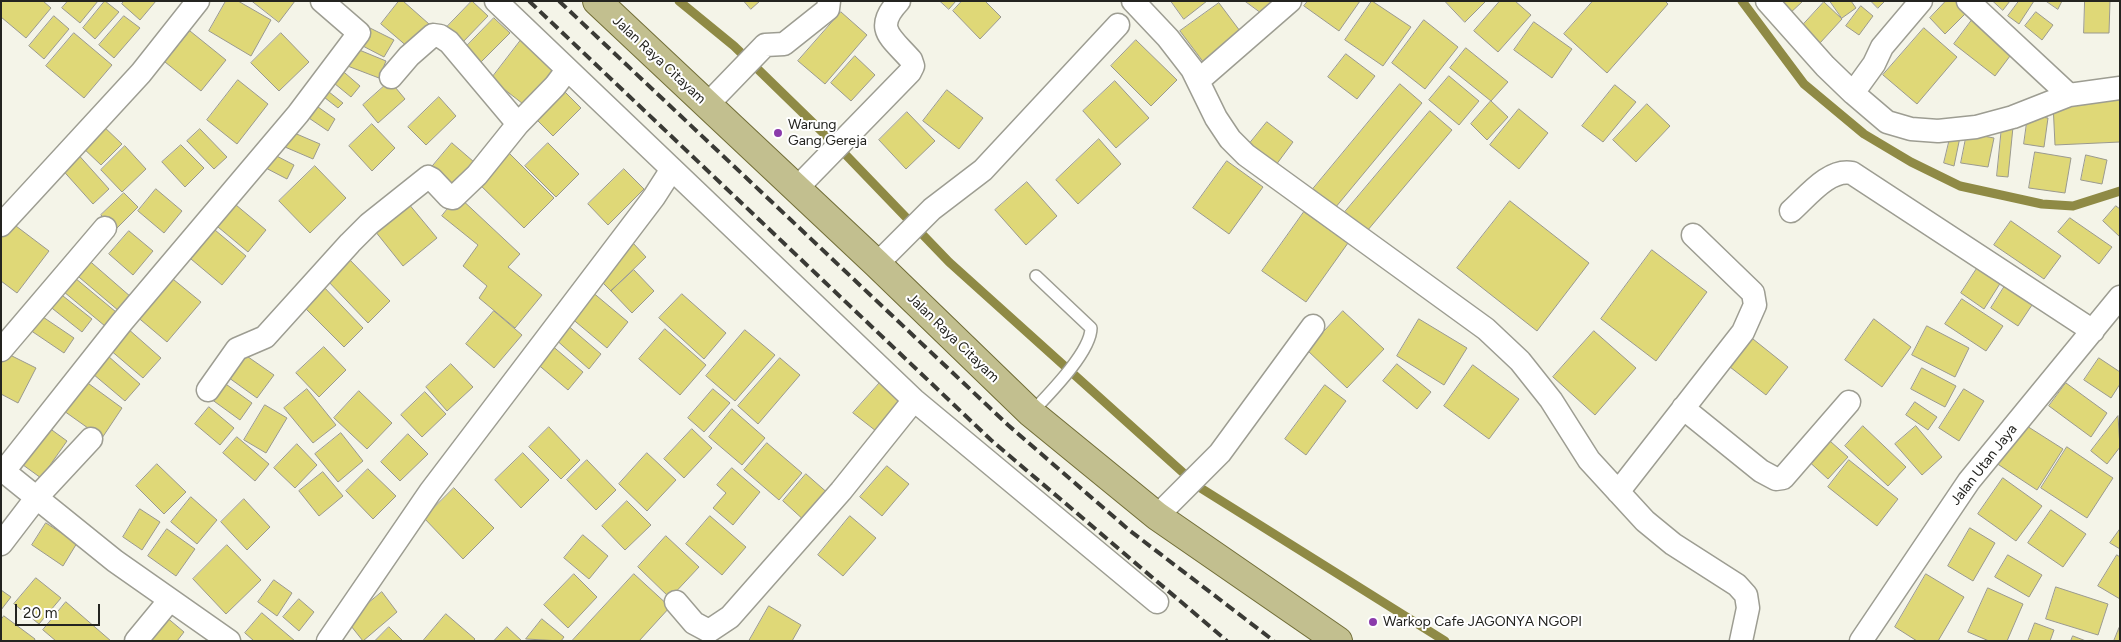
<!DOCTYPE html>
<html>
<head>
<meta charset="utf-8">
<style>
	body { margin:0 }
	#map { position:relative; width:2121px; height:642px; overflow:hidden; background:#f4f4e8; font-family:Figtree,sans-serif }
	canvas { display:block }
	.frame { position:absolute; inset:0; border:2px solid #242420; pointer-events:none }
	.scale { position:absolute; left:15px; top:604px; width:85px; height:22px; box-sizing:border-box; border:2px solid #242420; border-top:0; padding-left:6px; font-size:15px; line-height:18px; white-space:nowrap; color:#242420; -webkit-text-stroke:4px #fff; paint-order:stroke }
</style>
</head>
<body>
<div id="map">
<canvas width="2121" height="642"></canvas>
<div class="frame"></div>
<div class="scale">20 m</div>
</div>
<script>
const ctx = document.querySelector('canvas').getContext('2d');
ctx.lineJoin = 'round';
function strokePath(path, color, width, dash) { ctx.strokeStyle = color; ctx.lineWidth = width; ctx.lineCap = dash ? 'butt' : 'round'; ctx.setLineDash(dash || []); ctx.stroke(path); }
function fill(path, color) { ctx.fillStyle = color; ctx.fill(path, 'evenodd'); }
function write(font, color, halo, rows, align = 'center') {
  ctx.font = font + ' Figtree,sans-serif'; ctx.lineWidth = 4; ctx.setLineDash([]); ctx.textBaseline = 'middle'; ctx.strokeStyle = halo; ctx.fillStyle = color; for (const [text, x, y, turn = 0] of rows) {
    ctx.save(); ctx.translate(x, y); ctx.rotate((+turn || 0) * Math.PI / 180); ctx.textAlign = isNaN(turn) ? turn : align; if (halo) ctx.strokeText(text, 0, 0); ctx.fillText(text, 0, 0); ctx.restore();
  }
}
strokePath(new Path2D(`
	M679,1L734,46L845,154L949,262L1199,487L1445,641
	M1742,1L1804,84L1864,134L1911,162L1960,186L2042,204L2073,206L2120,191`), '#8f8a45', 9);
const building = new Path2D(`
	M1,1H43L51,8L26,38L1,17Z
	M68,1H98L80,23L62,8Z
	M105,1L119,12L95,39L83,28Z
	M124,1H156L140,20L122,4Z
	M226,1H238L271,20L251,56L209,31Z
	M252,1H295L279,22Z
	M399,1H403L429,24L409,48L381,24Z
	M472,1L488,16L462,43L446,28Z
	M744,1H760L751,9Z
	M940,1H956L949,9Z
	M962,1H985L1001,17L980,39L953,11Z
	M1171,1H1207L1184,19Z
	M1245,1H1272L1263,14Z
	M1308,1H1360L1339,31L1304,6Z
	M1372,1L1411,27L1383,66L1345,40Z
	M1445,1H1486L1465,22Z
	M1500,1H1515L1531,15L1498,52L1474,31Z
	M1593,1H1665L1668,4L1607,73L1564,34Z
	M1773,1H1803L1787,16Z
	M1830,1H1851L1856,8L1842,18Z
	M1871,1H1885L1878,8Z
	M1946,1H1955L1966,13L1945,34L1930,18Z
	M1993,1H2010L2003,10Z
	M2019,1H2034L2019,24L2008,16Z
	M2046,1H2062L2058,9Z
	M2085,1H2110L2109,33H2084Z
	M1824,2L1842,19L1820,43L1802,26Z
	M1219,3L1243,35L1204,63L1180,31Z
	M1861,6L1873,16L1859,35L1846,26Z
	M841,12L867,35L825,84L798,61Z
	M2036,12L2053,25L2042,40L2025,26Z
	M54,16L69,29L44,59L29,46Z
	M124,16L140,28L114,58L99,45Z
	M1975,16L2016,48L1995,76L1954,44Z
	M494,18L510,33L478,65L463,50Z
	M1424,20L1458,47L1425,89L1392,63Z
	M1534,22L1572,49L1552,78L1514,50Z
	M368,27L394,40L384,57L359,44Z
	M1924,28L1957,57L1917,104L1883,75Z
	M190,31L226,60L201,91L165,62Z
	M74,33L112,65L84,98L46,66Z
	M281,33L309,62L279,91L251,63Z
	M521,40L557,67L527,107L491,79Z
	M1136,40L1177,80L1151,106L1111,66Z
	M352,47L386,61L379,78L345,65Z
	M1466,48L1508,82L1491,101L1450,68Z
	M1346,54L1375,76L1357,99L1328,77Z
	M855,56L875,75L851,101L831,83Z
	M338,67L360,86L351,97L329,79Z
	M1449,76L1479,101L1459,125L1429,100Z
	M238,80L268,104L237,144L207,120Z
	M390,81L405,99L378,123L363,105Z
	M1115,81L1149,118L1116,148L1083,111Z
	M1400,84L1422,103L1335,208L1313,189Z
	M1615,85L1636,102L1603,142L1582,126Z
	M324,88L343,103L338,108L320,94Z
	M561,88L581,108L553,136L534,117Z
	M947,90L983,118L959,149L923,121Z
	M439,97L456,116L426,145L408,127Z
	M2120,99V142L2055,145L2053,103Z
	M1491,101L1508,117L1487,140L1471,124Z
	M311,102L335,119L328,131L303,114Z
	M1647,104L1670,126L1636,162L1613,140Z
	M1519,109L1548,133L1519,169L1490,145Z
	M1430,111L1452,130L1367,231L1345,212Z
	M907,112L935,141L906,169L879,140Z
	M2028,115L2048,118L2044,147L2024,144Z
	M1267,122L1293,142L1273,169L1246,148Z
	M101,124L122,144L101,165L80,145Z
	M372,124L395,148L372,171L349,146Z
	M2002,126L2013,127L2008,177L1997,176Z
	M200,129L227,157L214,169L187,141Z
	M285,129L320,144L313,159L278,144Z
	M1967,133L1994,138L1988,167L1961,163Z
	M1951,134L1960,137L1954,166L1944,163Z
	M1099,139L1121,164L1078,204L1056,180Z
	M452,143L474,162L452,186L431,168Z
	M548,143L579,174L556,197L525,166Z
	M181,145L204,168L185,187L162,162Z
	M125,146L146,169L122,192L101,170Z
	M505,149L554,198L524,228L475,180Z
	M75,151L109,189L93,204L59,166Z
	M267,151L294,165L287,179L260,165Z
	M2035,152L2071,158L2065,193L2029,188Z
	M2086,155L2107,160L2102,184L2081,180Z
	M1227,161L1263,187L1229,234L1193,208Z
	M315,166L346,198L310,233L279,201Z
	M624,169L644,189L608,225L588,204Z
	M1027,182L1057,216L1026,245L995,210Z
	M156,189L182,211L164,233L138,211Z
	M124,193L138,207L115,230L101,215Z
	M458,196L520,254L508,267L542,295L515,328L479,298L487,286L463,266L478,245L442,216Z
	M230,200L266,230L248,252L212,222Z
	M1510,201L1589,263L1537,331L1457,268Z
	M408,203L437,238L403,266L375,231Z
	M2116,206L2120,209V237L2103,221Z
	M1304,212L1348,243L1306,302L1262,271Z
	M2070,218L2112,247L2099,264L2058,232Z
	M2011,221L2061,256L2044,279L1994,245Z
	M12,223L49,251L17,293L1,281V237Z
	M209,225L246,256L222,285L185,254Z
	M129,231L153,251L133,275L109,254Z
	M633,243L646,257L611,291L597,277Z
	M1652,250L1707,292L1656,361L1601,319Z
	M85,257L131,297L119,311L73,272Z
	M348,258L390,301L368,323L326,279Z
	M1978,267L2001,282L1984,309L1961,293Z
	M634,270L654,291L632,313L611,291Z
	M69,273L116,312L105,326L58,287Z
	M168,275L201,302L167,342L135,315Z
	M2008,281L2036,299L2018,326L1991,308Z
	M321,284L363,328L344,347L301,304Z
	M591,291L628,322L607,348L570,317Z
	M58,292L92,319L82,332L48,305Z
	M682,294L726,333L704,359L659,318Z
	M1962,299L2003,326L1986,351L1945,324Z
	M494,311L522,335L494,368L466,344Z
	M1343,311L1384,349L1347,388L1307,350Z
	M40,315L74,338L64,353L30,330Z
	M1419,319L1467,348L1444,385L1397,356Z
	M1874,319L1911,347L1882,387L1845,360Z
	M566,324L601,354L589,369L554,338Z
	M1927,326L1969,348L1955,377L1912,355Z
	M127,328L161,358L143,378L109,349Z
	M665,329L706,365L680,395L639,359Z
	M745,330L775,355L735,401L706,376Z
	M1594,331L1636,368L1595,415L1553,377Z
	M1753,339L1788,367L1766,395L1730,367Z
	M550,344L583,372L568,390L535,362Z
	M324,347L346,370L319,397L296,373Z
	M241,352L274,375L257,398L225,375Z
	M6,353L36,368L18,403L1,394V362Z
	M108,356L140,384L125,401L93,374Z
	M780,358L800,375L758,424L738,406Z
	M2099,358L2120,372V384L2111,398L2084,380Z
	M451,364L473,387L447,411L426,387Z
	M1397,364L1431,392L1417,409L1383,381Z
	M1473,365L1519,399L1489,439L1444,406Z
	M1922,368L1956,386L1945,407L1911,389Z
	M884,378L905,397L876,431L853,413Z
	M85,381L122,408L102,438L64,411Z
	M223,382L252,403L240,420L211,399Z
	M2066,383L2107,413L2091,437L2049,406Z
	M1325,385L1346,401L1306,455L1285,439Z
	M307,389L336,425L313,443L284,408Z
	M713,389L730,403L704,432L688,418Z
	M1964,389L1984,401L1959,441L1939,428Z
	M359,391L392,423L367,449L334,418Z
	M425,392L446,414L422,437L401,415Z
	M1915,402L1937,417L1928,430L1906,415Z
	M265,405L287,418L266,453L244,440Z
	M209,407L234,428L220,445L195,424Z
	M732,409L765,438L742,465L709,437Z
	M2118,416L2120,447L2107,464L2091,451Z
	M2019,421L2063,449L2037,490L1993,461Z
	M45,425L67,441L41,478L19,462Z
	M1863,426L1906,467L1888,486L1845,446Z
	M1916,426L1942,457L1922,475L1895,444Z
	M549,427L580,460L561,479L529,447Z
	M692,429L712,448L684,478L664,459Z
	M341,433L363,461L338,482L315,454Z
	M408,434L428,454L400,481L381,462Z
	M1822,434L1848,457L1828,479L1804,457Z
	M237,437L269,464L255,481L223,453Z
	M767,443L802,473L779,500L744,470Z
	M297,444L317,465L295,488L274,468Z
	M2067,447L2113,478L2087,518L2041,488Z
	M523,453L549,480L521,508L495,480Z
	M647,453L676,480L647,511L619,484Z
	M587,460L616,490L596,510L567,480Z
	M1849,460L1898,499L1877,526L1828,487Z
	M157,464L186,492L164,514L136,486Z
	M887,466L909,484L882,516L860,497Z
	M732,468L760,492L733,525L713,508L726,493L717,485Z
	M368,469L396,496L373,519L346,491Z
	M323,472L343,496L319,516L299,491Z
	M806,474L830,495L806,522L783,501Z
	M2003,478L2042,506L2016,541L1978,514Z
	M454,488L494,528L463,559L424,518Z
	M191,497L217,520L197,544L171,522Z
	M244,499L270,527L247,550L221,522Z
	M627,501L651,525L625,550L602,526Z
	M140,509L160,522L142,550L123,537Z
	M2051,510L2086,534L2063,567L2028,543Z
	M710,516L746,547L722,575L686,544Z
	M850,516L876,538L843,576L818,555Z
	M46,523L77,543L63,566L32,545Z
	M1970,528L1995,543L1973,581L1948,566Z
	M167,529L195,549L176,576L148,556Z
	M2120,529V549L2110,543Z
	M583,535L608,556L589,579L564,558Z
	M666,536L699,567L670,598L638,567Z
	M227,545L261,580L226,614L193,579Z
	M2008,555L2042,575L2029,597L1995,577Z
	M2117,555L2120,557V599L2098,586Z
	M574,574L597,597L568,628L544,605Z
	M634,574L670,607L639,641H572Z
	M1926,574L1964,597L1938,641H1917L1895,627Z
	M36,578L61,598L39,624L14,604Z
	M274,580L292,593L277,616L258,602Z
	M2056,587L2108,604L2098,635L2046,619Z
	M1988,588L2023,604L2007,641H1989L1968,632Z
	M1,590L11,597L1,610Z
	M382,592L397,612L363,641L347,621Z
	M299,599L314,612L299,631L283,617Z
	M66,602L111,641H56L43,630Z
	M769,606L801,625L792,641H749Z
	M262,613L295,641H254L245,633Z
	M446,614L475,639L473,641H423Z
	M4,616L35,639L34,641H1V620Z
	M165,616L184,632L177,641H149Z
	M542,619L564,637L561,641L526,639Z
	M2035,623L2054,630L2050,641H2028Z
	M389,627L403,641H375Z
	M507,627L522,641H494Z
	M2119,628L2120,641H2114Z
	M2073,636L2086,641H2071Z`);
fill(building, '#dfd877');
strokePath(building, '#9a998e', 1);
const service = new Path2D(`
	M1031,413C1048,395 1091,352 1091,328L1036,276`);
const minor = new Path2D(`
	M496,1L914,400L1157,602
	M1133,1L1168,38L1192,69L1216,118L1230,139L1246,155L1486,329L1520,361L1551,400L1589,460L1645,521L1673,544L1737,585L1746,595L1748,608L1741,641
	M1767,1L1825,66L1853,93L1887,122L1911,129L1938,131L1976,127L2013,117L2069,95L2120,88
	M1968,1L2069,95
	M391,77L409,56L433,35L440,36L449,42L518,124L555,86L567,70
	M1198,81L1290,1
	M1853,93L1874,64L1882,47L1921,1
	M707,105L765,45L784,44L828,9L829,1
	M797,188L910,72L913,66L911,60C891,37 873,29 899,1
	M1791,211C1807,197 1829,168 1852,173L2093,331
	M1,225L141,73L198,1
	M877,264L932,209L983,170L1118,25
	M1,350L105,228
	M208,390L237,349L265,337L350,243L369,224L428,177L432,179L449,197L453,198L477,175L518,124
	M1683,408L1761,471L1776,479L1783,478L1849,402
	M1,469L115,561L229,641
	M4,471L122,322L298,114L359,33L322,1
	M1618,492L1743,332L1755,305L1753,293L1693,235
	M1157,516L1220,453L1313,326
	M1,544L37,497L91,439
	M676,602L694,623L709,631L730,617L841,491L914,400
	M136,641L169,601
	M328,641L430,492L654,197L672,169
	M1861,641L1969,481L2120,297`);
const primary = new Path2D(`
	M597,1L877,264L1031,413L1157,516L1338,641`);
strokePath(service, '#9d9d92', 14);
strokePath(minor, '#9d9d92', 25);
strokePath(primary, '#716d37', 30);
strokePath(service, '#fff', 11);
strokePath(minor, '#fff', 22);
strokePath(primary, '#c2bf8f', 28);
strokePath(new Path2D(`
	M529,1L991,440L1227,641
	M559,1L1008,425L1129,530L1274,641`), '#3a3a35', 4, [10, 5]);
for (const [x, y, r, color] of [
	[778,133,5,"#8b3bab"],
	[1373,622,5,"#8b3bab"]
]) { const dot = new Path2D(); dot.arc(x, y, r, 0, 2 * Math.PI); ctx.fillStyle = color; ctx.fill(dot); strokePath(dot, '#fff', 2); }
write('14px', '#242420', '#fff', [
	["Jalan Raya Citayam",659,60,43],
	["Jalan Raya Citayam",953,338,44],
	["Jalan Utan Jaya",1984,465,-52]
]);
write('14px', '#242420', '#fff', [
	["Warung",788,125],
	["Gang Gereja",788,141],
	["Warkop Cafe JAGONYA NGOPI",1383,622]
], 'left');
</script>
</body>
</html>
